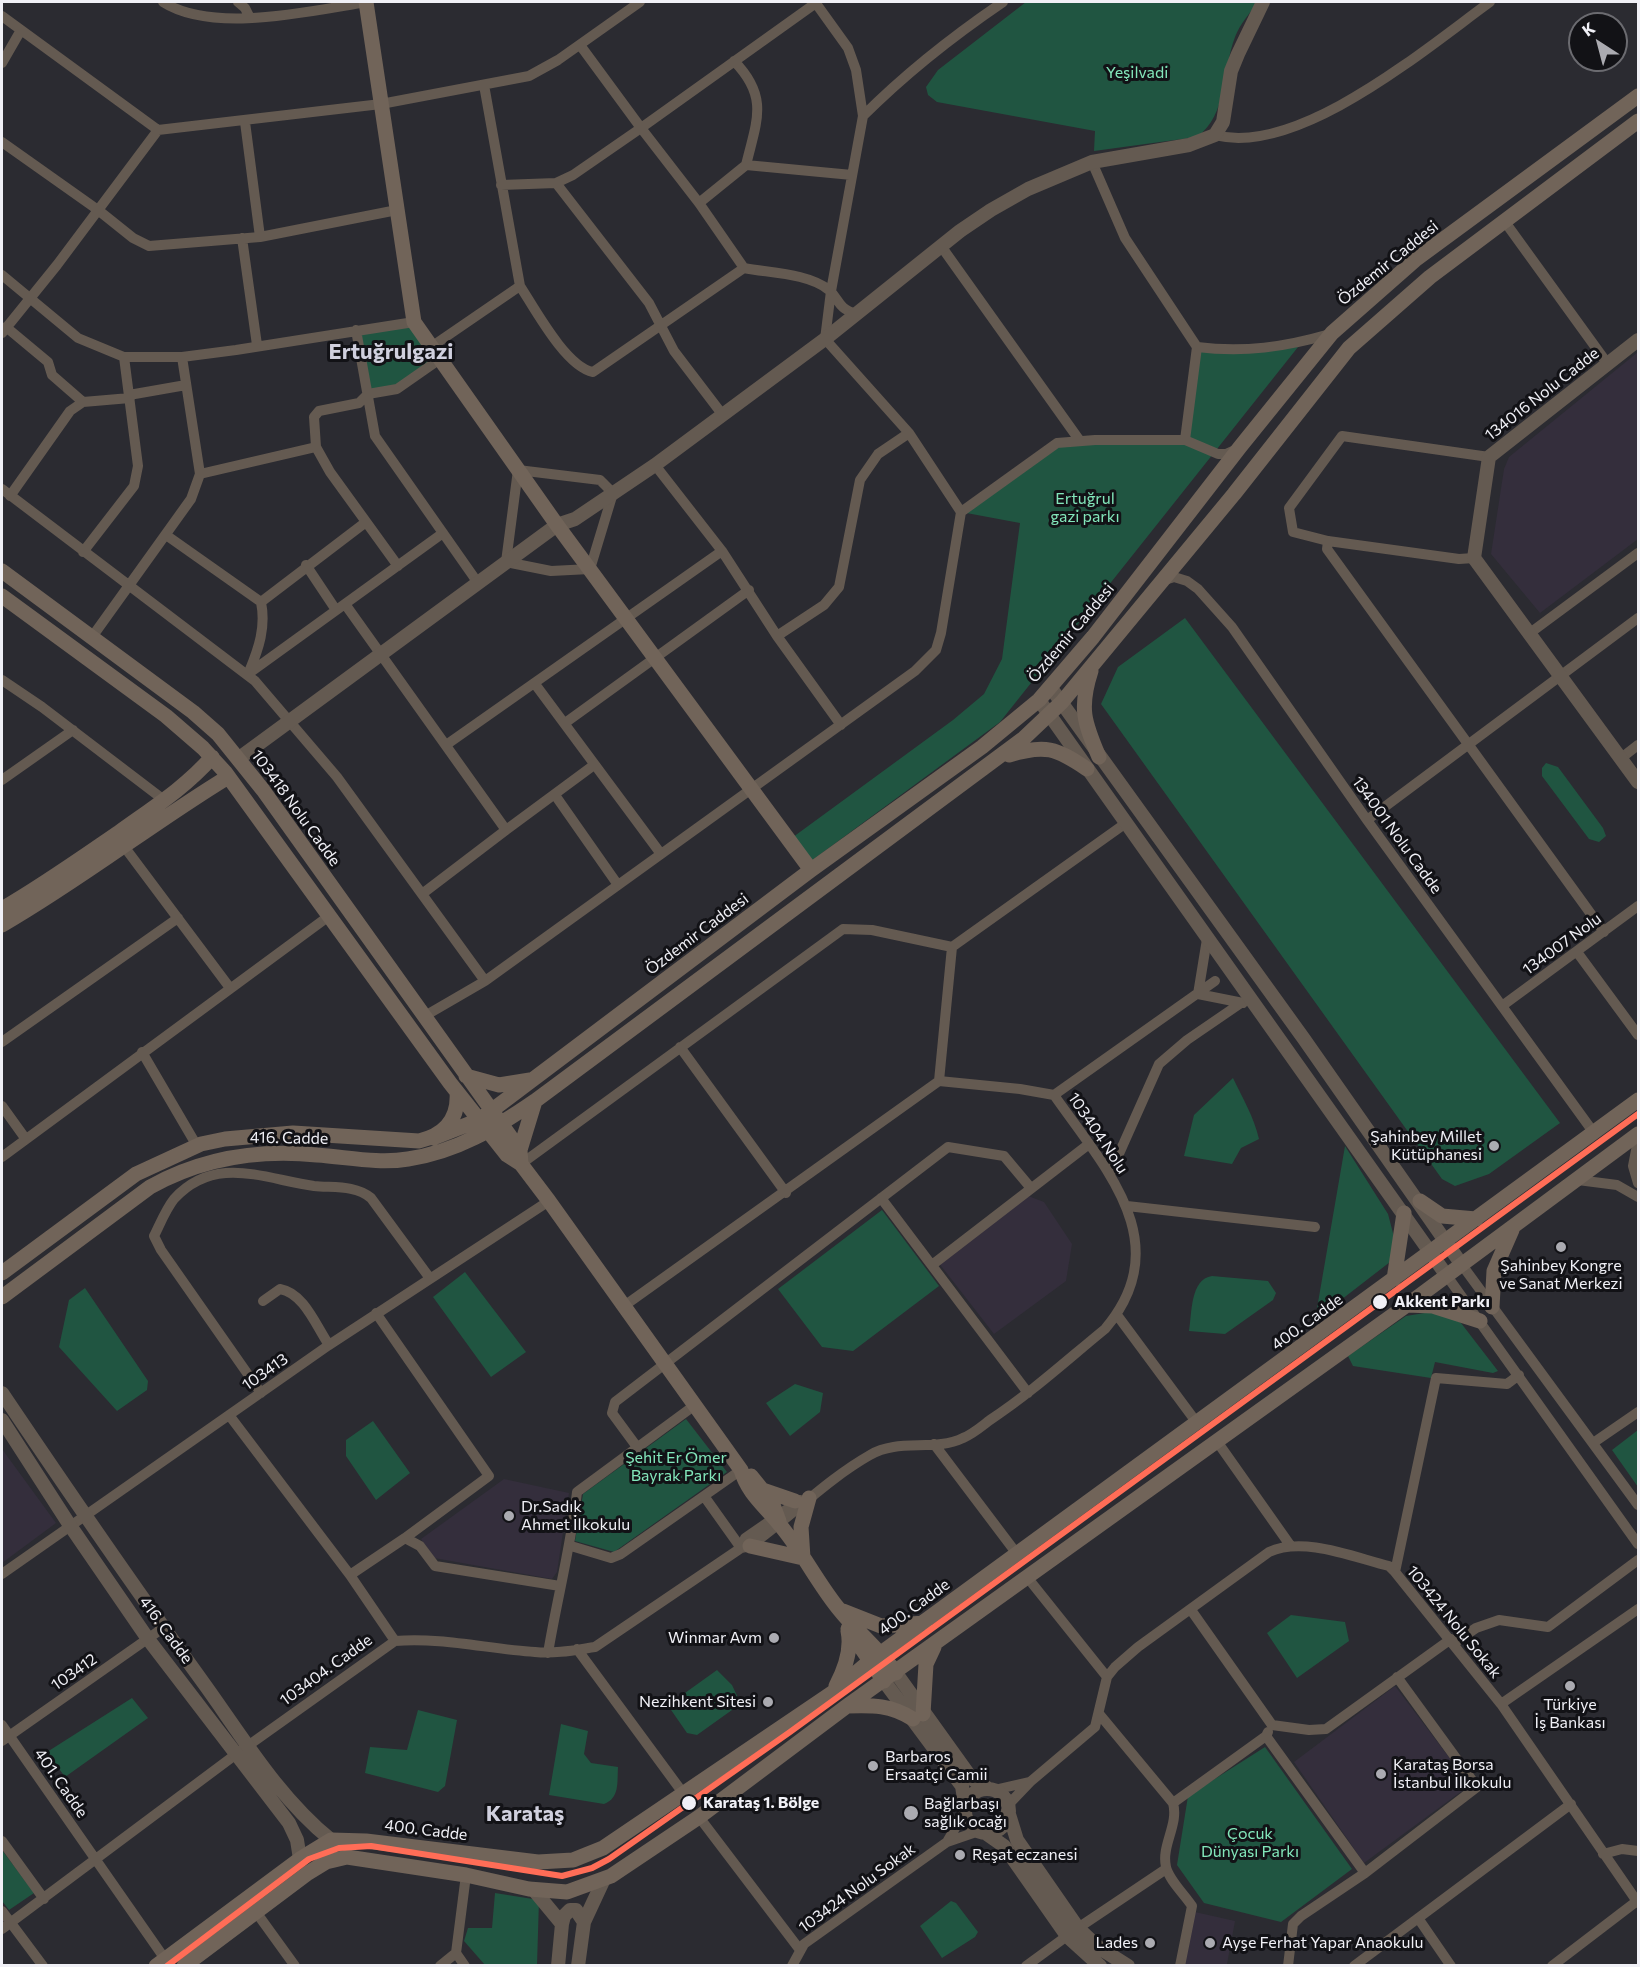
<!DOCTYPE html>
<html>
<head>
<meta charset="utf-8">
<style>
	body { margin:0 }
	#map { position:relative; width:1640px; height:1967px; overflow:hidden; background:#2b2b31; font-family:Commissioner,sans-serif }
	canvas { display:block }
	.frame { position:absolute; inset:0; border:3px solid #f0f0f6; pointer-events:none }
	.north { position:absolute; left:1568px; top:12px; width:60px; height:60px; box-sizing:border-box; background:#121216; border:2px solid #6b6b70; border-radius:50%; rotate:324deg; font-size:16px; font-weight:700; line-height:24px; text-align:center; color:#f0f0f6 }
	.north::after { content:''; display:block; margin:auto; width:21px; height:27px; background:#ababb1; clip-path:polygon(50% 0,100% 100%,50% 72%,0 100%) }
</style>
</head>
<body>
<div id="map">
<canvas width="1640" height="1967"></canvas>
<div class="frame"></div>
<div class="north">K</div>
</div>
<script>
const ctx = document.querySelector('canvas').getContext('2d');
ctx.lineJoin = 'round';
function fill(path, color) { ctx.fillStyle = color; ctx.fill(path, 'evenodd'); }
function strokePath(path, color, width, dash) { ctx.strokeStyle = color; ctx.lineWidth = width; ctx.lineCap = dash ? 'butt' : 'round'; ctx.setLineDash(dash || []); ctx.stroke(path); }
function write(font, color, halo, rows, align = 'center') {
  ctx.font = font + ' Commissioner,sans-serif'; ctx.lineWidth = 6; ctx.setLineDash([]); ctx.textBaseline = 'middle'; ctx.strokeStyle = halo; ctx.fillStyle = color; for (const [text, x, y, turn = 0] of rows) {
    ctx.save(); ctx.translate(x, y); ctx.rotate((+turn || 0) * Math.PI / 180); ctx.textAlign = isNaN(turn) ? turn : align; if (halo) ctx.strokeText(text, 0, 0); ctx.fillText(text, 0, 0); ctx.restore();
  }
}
fill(new Path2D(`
	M1638,352V539L1540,613L1491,554L1504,469L1509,457Z
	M1023,1194L1044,1202L1072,1244L1066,1281L994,1334L938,1262Z
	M2,1449L56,1523L2,1563Z
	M504,1479L569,1493L557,1572L552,1579L434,1558L421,1539Z
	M1395,1686L1470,1785L1364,1863L1294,1762Z
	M1195,1912L1235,1921L1227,1964H1184Z`), '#342e3c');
fill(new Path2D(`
	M1026,2H1258C1250,13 1240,24 1235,37C1222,71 1228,114 1197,137L1094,151L1095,131L937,102L928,95L926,87L938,70Z
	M414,322L440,359L397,389L368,394L356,330Z
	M1302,342L1000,722L807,864L789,840L953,720L984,694L1002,659L1020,523L961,512L1057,443L1185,440L1197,347Z
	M1185,618L1560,1123L1489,1174L1455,1186L1442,1179L1101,704L1118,667Z
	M1546,763L1558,767L1603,828L1606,836L1599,842L1589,839L1542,776V768Z
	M1233,1078C1243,1099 1254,1117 1259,1139L1241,1148L1232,1164L1184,1156L1194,1115Z
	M1345,1146L1388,1214L1394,1237L1390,1262L1315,1320Z
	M882,1210L939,1286L853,1351L822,1347L778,1289Z
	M465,1272L526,1352L491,1377L433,1297Z
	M1212,1276L1268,1281L1276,1293L1273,1300L1225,1334L1189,1331C1192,1314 1190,1279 1212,1276Z
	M85,1288L148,1381L147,1390L117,1411L59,1347L69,1300Z
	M1437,1311L1461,1323L1498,1371L1493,1373L1435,1362L1431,1378L1353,1366L1348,1356L1406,1316Z
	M795,1384L823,1393L820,1412L790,1436L766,1403Z
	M686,1419L727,1472L614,1552L575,1541L583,1494Z
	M373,1421L410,1473L376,1500L346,1456V1440Z
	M1638,1430V1487L1612,1450Z
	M1291,1615L1345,1622L1349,1641L1297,1678L1267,1633Z
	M717,1670L732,1685L740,1702L739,1705L697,1735L687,1733L669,1707L671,1703Z
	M132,1698L148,1718L65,1777L47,1752Z
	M418,1710L457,1720L445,1786L438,1792L365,1773L370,1747L407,1750Z
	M561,1724L588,1731L584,1754L591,1763L618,1767C617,1782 620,1798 604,1804L549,1795Z
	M1265,1747L1352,1869L1281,1922L1204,1903L1177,1865L1188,1796Z
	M2,1850L34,1893L9,1910L2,1901Z
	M495,1893L539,1900L537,1965H485L464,1941L468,1928H492Z
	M951,1901L956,1903L978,1932L975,1937L942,1958L920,1926Z`), '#205541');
strokePath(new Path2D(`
	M163,2C213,34 310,11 367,2
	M238,2L245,8L250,18
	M2,16L158,130L381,104L529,76L558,60L640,2
	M734,61C769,97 757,120 746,165
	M2,63L21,30
	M863,116C906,73 953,36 1003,2
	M245,122L260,237
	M1215,135C1298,157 1425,49 1490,2
	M2,142L98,210L133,238L149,246L260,237L397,210
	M1092,162L1125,238L1197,347L1185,440
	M556,183L649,303L674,351L722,414
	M501,185L556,183L573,175L641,128L580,45
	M699,203L746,165L852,175
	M1505,222L1607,363
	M242,238L257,345
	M941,246L1080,441
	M744,268L699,203L641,128L816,3
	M2,275L78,338L124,357H182L236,350L414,322
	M520,286C535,309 566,367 593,372L744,268C769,273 808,273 829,290C840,300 837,308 856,314
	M6,327L48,362L52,375L83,402
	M356,330L375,436L478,583
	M2,333L57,265L158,130
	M431,347L520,286L484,85
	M1197,347C1244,353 1285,347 1330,334
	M129,395L186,385
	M655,465L722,551L777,636L841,725
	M518,470L600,480L613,493L590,569L551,571L506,562Z
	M200,474L316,447
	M2,489L255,681L337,777L485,981
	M10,496L70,411L83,402L130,398
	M961,512L1057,443L1095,440H1185L1218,454H1226L1237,449
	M166,535L261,602C266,627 259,648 249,672
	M1328,541L1327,549L1604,932
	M83,552L134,486L138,466L124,357
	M1474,558L1459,559L1328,541L1293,532L1289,508L1342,436L1489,457
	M306,565L336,610
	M398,566L330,472L316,447L314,417L319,411L359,403L368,394L397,389L440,359
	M1162,581L1174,577L1187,581L1198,589L1232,627L1367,820L1594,1133
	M261,602L366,522
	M345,604L506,830L594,765
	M1530,633L1638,553
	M777,636L824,605L839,587L860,480L878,454L909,433
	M92,637L191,499L200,474L182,357
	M248,674L443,533
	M2,680L42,707L164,800
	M535,684L661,854
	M565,723L749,590
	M446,745L722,551
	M1620,759L1638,745
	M2,780L73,730
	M555,795L618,885
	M1367,820L1638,618
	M123,845L230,988
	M422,894L506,830
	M1207,939L1198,994L1243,1003
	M952,947L1126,823
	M1577,952L1638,1035
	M1502,1006L1638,906
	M423,1017L485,981L915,671L936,650L941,633L961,512L909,433L825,339L831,291L863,116L856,70L848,48L815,2
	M2,1042L178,918
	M680,1047L786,1193
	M142,1052L197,1146
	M1054,1095L1215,981
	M2,1106L25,1138
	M1638,1140L1633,1166L1638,1183
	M2,1157L329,916
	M521,1164L843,929L872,930L952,947L939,1081
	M1110,1174L1159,1064L1187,1040L1241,1003
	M1578,1180L1617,1185L1638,1197
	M881,1198L1028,1393
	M1127,1206L1315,1227
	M932,1265L1089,1144
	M1462,1265L1638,1505
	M1447,1276L1638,1544
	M263,1301L280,1289C304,1293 316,1326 329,1345
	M376,1313L489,1476L405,1538
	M1117,1315L1197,1423
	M261,1393L161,1250L154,1236C160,1224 166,1209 174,1199C215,1154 264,1179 314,1186C334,1188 355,1185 371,1198L429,1277
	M229,1415L350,1575L395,1641
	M1216,1440L1290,1545
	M1593,1443L1638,1412
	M934,1444L1017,1554
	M637,1447L612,1413L615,1402L948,1147L1004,1156L1030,1187
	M704,1496L741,1548
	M571,1546L611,1558L621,1554L741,1470
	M741,1548L745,1538L800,1500
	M1395,1572L1436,1378L1507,1384L1519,1375
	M2,1574L329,1345L549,1201
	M350,1575L405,1538L420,1546L435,1566L560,1586
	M1027,1577L1107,1677
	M1191,1610L1272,1725L1309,1730L1326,1729L1451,1639
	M1454,1643L1476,1628L1499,1620L1548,1627L1638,1560
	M577,1649L683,1793
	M548,1653C557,1599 571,1546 577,1492L695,1405
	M1501,1704L1638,1609
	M1100,1715L1173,1803C1179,1825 1161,1845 1166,1867C1169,1880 1185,1895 1192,1906L1180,1966
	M2,1725L165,1959
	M1266,1736L1365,1873
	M2,1741L163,1628
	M994,1790L1029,1782
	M1173,1803L1266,1736L1268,1732
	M1008,1805L1030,1782L1095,1727L1107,1677L1115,1667L1138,1647L1269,1552C1303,1536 1353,1557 1389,1566L1395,1572L1501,1704L1638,1903
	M699,1817L800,1950
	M2,1841L44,1899
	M947,1842L965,1811
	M1603,1854L1622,1849L1638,1851
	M2,1911L43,1966
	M256,1912L295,1966
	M1418,1918L1451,1966
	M1078,1928L1166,1869
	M2,1929L235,1755L395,1641C441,1637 488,1649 535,1652C556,1654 575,1650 595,1647L741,1548L750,1546C791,1517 826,1480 870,1455C898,1438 934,1452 963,1438C973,1434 982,1426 990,1420C1031,1393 1067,1360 1105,1329C1178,1243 1105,1168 1054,1095L1020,1089L939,1081L624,1306
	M456,1953L465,1966
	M440,1966L456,1953L466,1875
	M792,1966L804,1944L947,1842L979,1831
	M1026,1966L1067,1936
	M1288,1966L1293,1924L1301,1916L1365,1873L1477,1787L1397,1677
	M1354,1966L1571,1804
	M1552,1966L1637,1901`), '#645a51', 10);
strokePath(new Path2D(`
	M1638,340L1489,457L1474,558L1638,782
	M1051,688L1304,1039L1462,1265
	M1039,700L1447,1276
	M238,759L557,525L575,519L655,465L825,339L960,231L991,210L1028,189L1092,162L1189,145L1215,135L1223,122L1231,71L1238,54L1263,2
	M2,1393C68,1491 135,1589 205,1685C243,1738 279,1798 331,1840
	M2,1420L69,1524L148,1639L289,1823L297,1840L300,1859
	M896,1673L972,1779L989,1789
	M884,1681L962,1786L965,1805
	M965 1811a22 22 0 1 1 44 0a22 22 0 1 1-44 0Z
	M1008,1811L1017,1840L1078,1928L1098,1947L1128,1966
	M984,1832L1004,1846L1067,1936L1100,1966
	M533,1889L562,1924L558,1966
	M562,1924L564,1916L570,1910H576L584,1922
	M578,1966L584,1922L604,1879`), '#645a51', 14);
strokePath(new Path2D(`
	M366,2L414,322L557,525L811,870
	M2,571L193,712L218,734L263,790L520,1150L521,1164
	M2,596L166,716L203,748L225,772L450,1083L507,1155L521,1164L549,1201L741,1470C748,1494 765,1506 780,1525C802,1551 817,1582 838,1608C856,1631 879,1649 896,1673
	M1091,671C1079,708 1084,722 1099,757
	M1009,755C1045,744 1056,748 1087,769
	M2,909C42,886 80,859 118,833C151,809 185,788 212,757
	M2,925C80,880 151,824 228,777
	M466,1076L499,1085L530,1080
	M433,1138L479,1120L811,870L982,747L1039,700L1093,637L1240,447L1332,333L1415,260L1638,96
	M520,1150L535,1101
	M1420,1201L1442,1216L1476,1219
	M2,1273L136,1174L201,1144L225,1139L293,1133L419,1141C445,1135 459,1119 457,1092
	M1394,1279L1404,1213
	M2,1297L150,1187C202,1158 257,1149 317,1155C347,1157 378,1164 408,1159C456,1152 496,1128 535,1101L1024,738L1062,702L1234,494L1349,348L1430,277L1638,121
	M1407,1305L1433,1306L1480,1321
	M1492,1307L1494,1271L1512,1230
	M751,1476L772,1502L779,1521
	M763,1490L795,1501
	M750,1546L803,1558L801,1527L809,1498
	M843,1611L881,1626L925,1623
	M848,1629L884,1681
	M836,1686C845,1669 852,1650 848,1631
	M847,1706C873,1705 891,1705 913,1719
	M923,1714L926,1664L934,1647
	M156,1966L300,1859L331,1840L366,1841L538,1862L573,1860L603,1848L832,1693L870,1661L1638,1100
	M184,1966L308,1873L326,1862L347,1857L466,1875L529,1889L567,1892L611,1876L699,1817L847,1706L1407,1305L1638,1134`), '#716459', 15);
strokePath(new Path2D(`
	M167,1966L309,1859L339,1848L371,1846L562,1876L592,1868L609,1859L790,1732L1638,1114`), '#ff6d57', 6);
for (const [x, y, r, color] of [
	[1494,1146,6,"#ababb1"],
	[1561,1247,6,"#ababb1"],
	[1380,1302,8,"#f0f0f6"],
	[509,1516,6,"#ababb1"],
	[774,1638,6,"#ababb1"],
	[1570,1686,6,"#ababb1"],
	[768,1702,6,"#ababb1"],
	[873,1766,6,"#ababb1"],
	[1381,1774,6,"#ababb1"],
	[689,1803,8,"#f0f0f6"],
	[911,1813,8,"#ababb1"],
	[960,1855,6,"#ababb1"],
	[1150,1943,6,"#ababb1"],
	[1210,1943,6,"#ababb1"]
]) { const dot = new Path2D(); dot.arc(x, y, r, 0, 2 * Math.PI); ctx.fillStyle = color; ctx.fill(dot); strokePath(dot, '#121216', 2); }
write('16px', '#83e7bb', '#121216', [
	["Yeşilvadi",1137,73],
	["Ertuğrul",1085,499],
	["gazi parkı",1085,517],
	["Şehit Er Ömer",676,1458],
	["Bayrak Parkı",676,1476],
	["Çocuk",1250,1834],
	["Dünyası Parkı",1250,1852]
]);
write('16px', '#f0f0f6', '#121216', [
	["Özdemir Caddesi",1388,263,-39],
	["134016 Nolu Cadde",1542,394,-38],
	["Özdemir Caddesi",1071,633,-50],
	["103418 Nolu Cadde",296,808,54],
	["134001 Nolu Cadde",1397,835,54],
	["Özdemir Caddesi",697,934,-37],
	["134007 Nolu",1562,944,-36],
	["103404 Nolu",1098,1133,56],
	["416. Cadde",289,1138,1],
	["400. Cadde",1307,1322,-36],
	["103413",265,1372,-35],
	["400. Cadde",914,1607,-36],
	["103424 Nolu Sokak",1454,1622,51],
	["416. Cadde",166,1630,54],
	["103404. Cadde",326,1670,-36],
	["103412",74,1672,-35],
	["401. Cadde",61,1783,55],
	["400. Cadde",426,1830,7],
	["103424 Nolu Sokak",857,1888,-36]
]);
write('16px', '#f0f0f6', '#121216', [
	["Şahinbey Millet",1482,1137,"right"],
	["Kütüphanesi",1482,1155,"right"],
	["Şahinbey Kongre",1561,1266,"center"],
	["ve Sanat Merkezi",1561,1284,"center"],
	["Dr.Sadık",521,1507],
	["Ahmet İlkokulu",521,1525],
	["Winmar Avm",762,1638,"right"],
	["Nezihkent Sitesi",756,1702,"right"],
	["Türkiye",1570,1705,"center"],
	["İş Bankası",1570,1723,"center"],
	["Barbaros",885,1757],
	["Ersaatçi Camii",885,1775],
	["Karataş Borsa",1393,1765],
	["İstanbul İlkokulu",1393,1783],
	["Bağlarbaşı",924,1804],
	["sağlık ocağı",924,1822],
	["Reşat eczanesi",972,1855],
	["Lades",1138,1943,"right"],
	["Ayşe Ferhat Yapar Anaokulu",1222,1943]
], 'left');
write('bold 16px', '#f0f0f6', '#121216', [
	["Akkent Parkı",1394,1302],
	["Karataş 1. Bölge",703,1803]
], 'left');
write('bold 22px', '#d0d0de', '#121216', [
	["Ertuğrulgazi",391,352],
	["Karataş",525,1814]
]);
</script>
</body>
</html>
